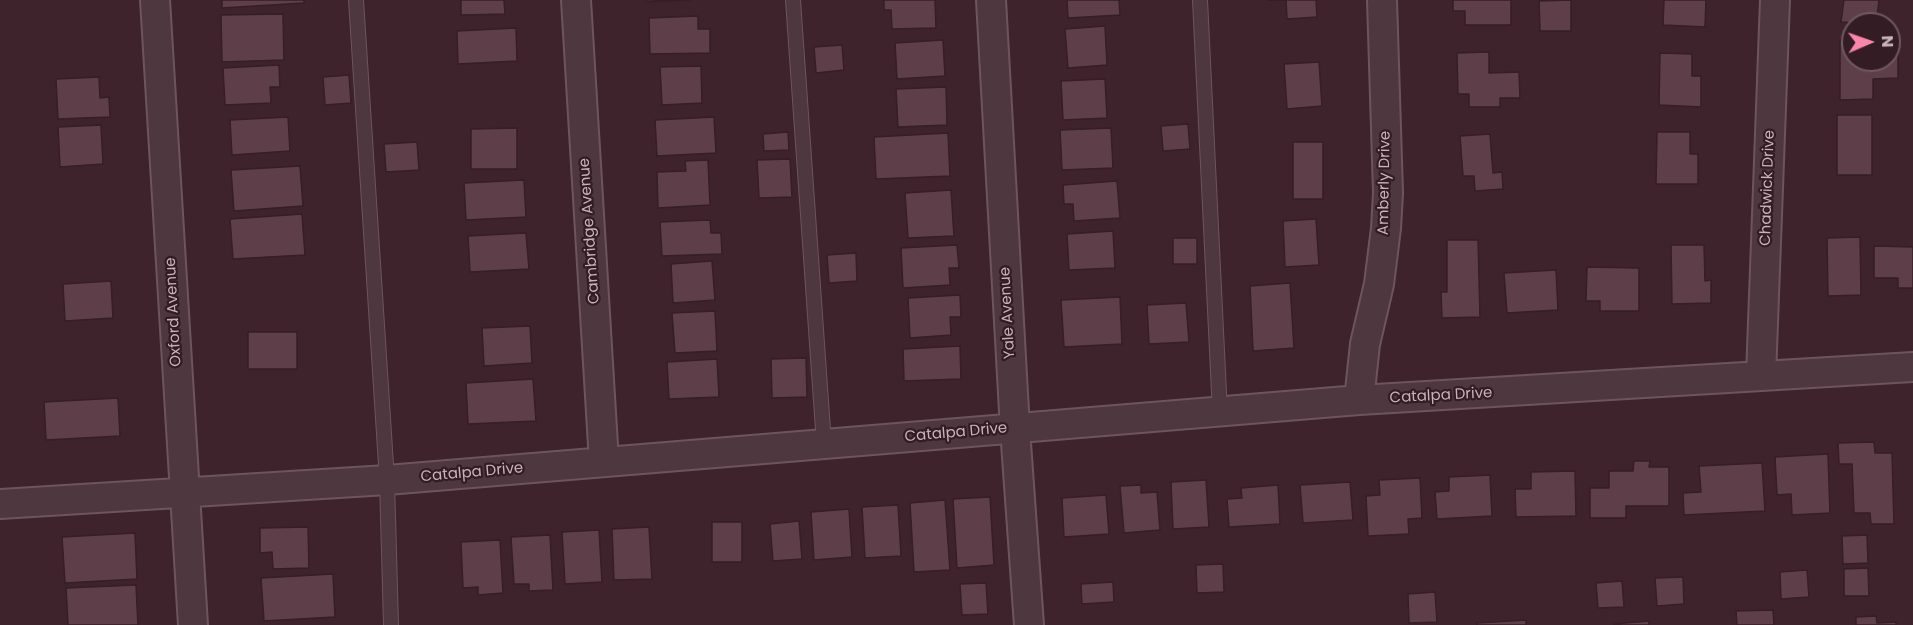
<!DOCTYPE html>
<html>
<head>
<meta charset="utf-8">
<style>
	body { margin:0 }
	#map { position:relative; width:1913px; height:625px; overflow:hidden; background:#3e232d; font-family:Poppins,sans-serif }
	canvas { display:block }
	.north { position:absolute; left:1841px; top:12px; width:60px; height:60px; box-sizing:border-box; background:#331c24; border:2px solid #6f5860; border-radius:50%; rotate:88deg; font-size:16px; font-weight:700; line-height:24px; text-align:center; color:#c9b3ba }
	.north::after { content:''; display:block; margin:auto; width:21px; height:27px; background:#fb86ab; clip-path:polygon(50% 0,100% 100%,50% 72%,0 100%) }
</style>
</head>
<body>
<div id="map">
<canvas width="1913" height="625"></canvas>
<div class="north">N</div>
</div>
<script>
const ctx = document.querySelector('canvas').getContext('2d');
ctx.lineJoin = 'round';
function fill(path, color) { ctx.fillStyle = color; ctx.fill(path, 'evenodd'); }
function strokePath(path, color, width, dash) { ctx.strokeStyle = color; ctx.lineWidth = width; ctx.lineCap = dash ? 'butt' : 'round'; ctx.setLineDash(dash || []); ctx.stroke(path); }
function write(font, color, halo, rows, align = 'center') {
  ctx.font = font + ' Poppins,sans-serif'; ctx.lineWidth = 4.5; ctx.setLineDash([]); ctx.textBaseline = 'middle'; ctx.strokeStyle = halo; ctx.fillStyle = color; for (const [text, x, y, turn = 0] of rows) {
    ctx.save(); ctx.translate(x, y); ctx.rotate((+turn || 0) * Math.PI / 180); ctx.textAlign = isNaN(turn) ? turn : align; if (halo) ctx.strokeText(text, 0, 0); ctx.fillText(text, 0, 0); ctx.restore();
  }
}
const building = new Path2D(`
	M222,0H304V3L222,8Z
	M461,0H504L505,14L461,15Z
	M646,0H690L646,2Z
	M884,0H935L936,28L892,29L891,10H884Z
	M1067,0H1119L1120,15L1068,18Z
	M1268,0H1316L1317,17L1287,19L1286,0Z
	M1453,0H1511V25H1465V11H1453Z
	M1571,0V31H1540L1539,1Z
	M1664,0H1706L1705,27L1663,25Z
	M1844,0H1879L1876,24L1841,22Z
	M283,14L284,60L222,62L221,15Z
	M698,16V29H710V53L650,54L649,18Z
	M1105,26L1107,65L1068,68L1065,29Z
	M516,28L517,61L458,64L457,31Z
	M943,40L945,76L897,79L895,43Z
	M1840,40H1853V60H1889V54H1898V78L1873,79V99L1840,100Z
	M842,45L844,70L816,73L814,47Z
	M1489,52V73L1519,72L1520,98H1500V107H1469V94H1458L1457,53Z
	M1660,53L1692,54V76H1701V107L1659,105Z
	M1319,62L1322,106L1287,109L1284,64Z
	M279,65L280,87H270L271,103L225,105L223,68Z
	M701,66L702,103L662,105L660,67Z
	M349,75L351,103L325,105L323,77Z
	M99,77L100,98L109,97L110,117L58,119L56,79Z
	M1105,79L1107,118L1063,120L1061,81Z
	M946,87L947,125L898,127L896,89Z
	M1837,115H1872V175H1837Z
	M288,117L290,151L232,155L230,120Z
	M714,117L716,153L657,156L655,120Z
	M1188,124L1190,149L1163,151L1161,126Z
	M101,125L103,164L60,167L58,127Z
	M517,128V169H471V129Z
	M1111,128L1113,168L1062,170L1060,130Z
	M788,132L789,150L764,151L763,134Z
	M1657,132H1690V154H1698V184H1656Z
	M948,133L950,176L876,179L874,137Z
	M1490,134L1493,173L1502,172L1503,189L1475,191L1474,176H1463L1460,136Z
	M417,142L419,170L386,172L384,144Z
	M1293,142H1323V199H1293Z
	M790,159L792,197L759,198L757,160Z
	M708,160L710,205L658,208L657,172L686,171L685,161Z
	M300,166L303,206L234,211L231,170Z
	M524,180L526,217L466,220L464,183Z
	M1117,181L1120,218L1074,221L1073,204H1064L1063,185Z
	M951,190L954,236L908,238L905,193Z
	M302,214L305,255L233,259L230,219Z
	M1316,219L1319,265L1285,267L1283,221Z
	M710,220L711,233H721L722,254L662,256L660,222Z
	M1113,231L1115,268L1069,270L1067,234Z
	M526,233L529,269L470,272L468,236Z
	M1860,237L1861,295L1828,296L1827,238Z
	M1173,238H1197V264H1173Z
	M1447,240H1478L1480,317L1442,318L1441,292H1447Z
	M957,245L959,268H949L950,285L903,288L901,248Z
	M1671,245H1704L1705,281L1711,280V303L1672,304Z
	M1874,246L1913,247V288H1898V278H1874Z
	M856,253L857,281L829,283L827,255Z
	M712,261L715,300L673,303L671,264Z
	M1587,267L1639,268V311H1600V301H1586Z
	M1556,270L1558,310L1507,313L1504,273Z
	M111,281L113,318L65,321L63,284Z
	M1290,283L1294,348L1253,351L1250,286Z
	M960,295L961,317H950L951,335L910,338L908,298Z
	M1120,297L1122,344L1064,347L1061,300Z
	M1186,303L1189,342L1149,344L1147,305Z
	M715,311L717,351L675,353L672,313Z
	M530,326L532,363L484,366L482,328Z
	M248,332H297V369H248Z
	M960,346L961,379L904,381L903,349Z
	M806,358L807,397L772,398L771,359Z
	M717,359L719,397L669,399L667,362Z
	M533,379L536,421L468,424L466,383Z
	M118,398L120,436L46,440L44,402Z
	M1874,442L1875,453H1892L1894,524H1871L1870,513H1854L1852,464H1839L1838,443Z
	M1828,454L1830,513L1792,515L1791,494L1777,495L1775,457Z
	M1634,461H1650L1649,467H1669V506H1626V518H1590V488H1609V471H1633Z
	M1762,463L1765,511L1684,515L1683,493L1701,492L1699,466Z
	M1575,471L1576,516L1516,517L1515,489H1531V472Z
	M1490,475L1492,516L1437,519L1435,492L1449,491V477Z
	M1420,478L1422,518L1408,519L1409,534L1368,536L1366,496L1380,495L1379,480Z
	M1206,480L1209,527L1173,529L1171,482Z
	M1350,482L1353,520L1303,523L1300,485Z
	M1141,485V493L1157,492L1160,530L1124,533L1120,486Z
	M1278,485L1280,524L1229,527L1227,499L1242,498L1241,488Z
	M1106,495L1109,534L1064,537L1062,498Z
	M990,497L994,565L957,568L953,499Z
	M945,500L950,570L914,572L910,503Z
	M898,505L901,556L865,558L862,507Z
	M849,509L852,557L814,560L811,512Z
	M799,521L802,559L773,561L770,524Z
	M712,522H742V562H712Z
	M308,527L309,568L273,569L272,552L260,553V528Z
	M649,527L652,579L614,580L612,529Z
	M599,530L602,582L565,584L562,532Z
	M135,533L137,579L65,583L62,537Z
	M550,535L553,590L529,591V584H514L511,537Z
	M1867,535L1868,563L1843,564L1842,536Z
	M500,540L503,593L478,595V587L463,588L461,542Z
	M1223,564L1224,592L1197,593L1196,565Z
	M1868,568L1869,596H1844V569Z
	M1807,570L1809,597L1781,599L1780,572Z
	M333,574L335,617L264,621L261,578Z
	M1683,577L1684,604L1657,606L1655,578Z
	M1622,581L1624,607L1598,608L1596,583Z
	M1113,582L1114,602L1082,604L1081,584Z
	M986,583L988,614L962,615L960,584Z
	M136,585L138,625H68L66,588Z
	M1435,592L1437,622L1409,623L1408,594Z
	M1773,610L1774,625H1737L1736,611Z
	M1876,616L1877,623L1896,622V625H1856V617Z
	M1526,620V625H1477V623Z
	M1649,621V625H1614V624Z`);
fill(building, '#5e3f49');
strokePath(building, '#351e26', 1.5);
const service = new Path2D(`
	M356,0L387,480L391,625
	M793,0L824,444
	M1200,0L1220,413`);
const minor = new Path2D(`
	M155,0L193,625
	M576,0L604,462
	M991,0L1015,429L1029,625
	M1761,376L1775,0
	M1359,400L1365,344L1379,284L1386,228L1388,193L1382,0
	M0,504L387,480L1359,400L1913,367`);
strokePath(service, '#6c555d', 16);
strokePath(minor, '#6c555d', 32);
strokePath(service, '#4e373f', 14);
strokePath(minor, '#4e373f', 28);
write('15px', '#c9b3ba', '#331c24', [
	["Amberly Drive",1385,183,-89],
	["Chadwick Drive",1768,188,-88],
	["Cambridge Avenue",590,231,-94],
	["Oxford Avenue",174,312,-93],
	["Yale Avenue",1008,313,-93],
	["Catalpa Drive",1441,396,-3],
	["Catalpa Drive",956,433,-5],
	["Catalpa Drive",472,473,-5]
]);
</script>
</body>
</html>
